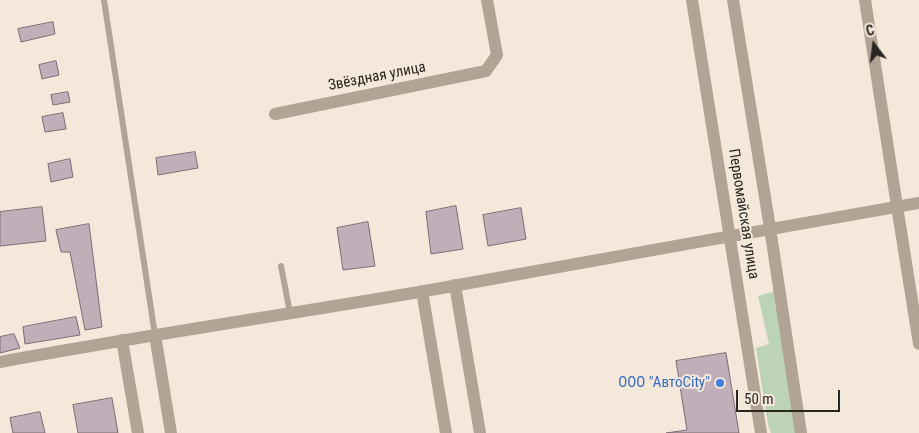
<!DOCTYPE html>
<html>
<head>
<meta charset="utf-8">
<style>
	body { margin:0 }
	#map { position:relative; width:919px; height:433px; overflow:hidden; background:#f4e8db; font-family:"Roboto Condensed",sans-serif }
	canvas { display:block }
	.north { position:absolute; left:849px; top:20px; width:50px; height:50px; -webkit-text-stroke:4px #f4e8db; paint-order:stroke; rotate:345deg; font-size:14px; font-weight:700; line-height:20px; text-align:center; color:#292520 }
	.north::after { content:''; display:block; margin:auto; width:18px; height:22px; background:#292520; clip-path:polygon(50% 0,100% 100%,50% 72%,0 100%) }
	.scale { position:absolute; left:736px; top:390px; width:104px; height:22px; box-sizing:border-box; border:2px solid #292520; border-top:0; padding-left:6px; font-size:15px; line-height:18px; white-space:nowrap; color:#292520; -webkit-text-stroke:4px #f4e8db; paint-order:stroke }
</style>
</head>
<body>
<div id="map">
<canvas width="919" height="433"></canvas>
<div class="north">С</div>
<div class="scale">50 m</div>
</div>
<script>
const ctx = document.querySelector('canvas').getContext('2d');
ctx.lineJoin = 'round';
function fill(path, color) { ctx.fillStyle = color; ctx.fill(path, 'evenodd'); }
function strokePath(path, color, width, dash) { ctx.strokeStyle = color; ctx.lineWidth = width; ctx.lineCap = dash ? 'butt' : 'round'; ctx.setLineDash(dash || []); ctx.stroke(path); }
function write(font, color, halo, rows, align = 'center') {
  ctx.font = font + ' "Roboto Condensed",sans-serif'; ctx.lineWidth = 4; ctx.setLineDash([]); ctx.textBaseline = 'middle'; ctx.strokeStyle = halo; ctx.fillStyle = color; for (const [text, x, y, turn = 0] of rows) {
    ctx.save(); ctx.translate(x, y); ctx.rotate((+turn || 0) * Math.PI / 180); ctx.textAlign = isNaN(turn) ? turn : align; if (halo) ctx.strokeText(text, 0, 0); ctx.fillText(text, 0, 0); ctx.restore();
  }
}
fill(new Path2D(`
	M776,291L803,433H771L768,424L756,348L769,344L758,296Z`), '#bcd3b6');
const building = new Path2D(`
	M53,22L55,34L21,42L18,29Z
	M56,61L59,75L42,79L39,65Z
	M68,92L70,102L53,105L51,95Z
	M63,113L66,129L45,132L42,117Z
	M195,152L198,168L158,175L156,158Z
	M70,159L73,177L51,182L48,164Z
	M456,206L463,249L431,254L426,212Z
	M42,207L46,241L0,246V212Z
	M521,208L526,239L488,246L483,215Z
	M368,222L375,266L343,270L337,228Z
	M89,224L102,327L85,330L70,252H61L56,230Z
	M76,317L80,335L25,344L23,327Z
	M14,334L20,348L0,353V337Z
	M726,353L739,433H666L687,430L676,361Z
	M112,398L118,433H78L73,405Z
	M40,412L45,433H13L10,418Z`);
fill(building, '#c0afb8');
strokePath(building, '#7b6c74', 1);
strokePath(new Path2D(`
	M104,0L155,335
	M281,266L290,313`), '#b1a495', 6);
strokePath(new Path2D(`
	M692,0L761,433
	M733,0L770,228L801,433
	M865,0L897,206L919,344
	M275,114L486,71L497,55L487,0
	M455,285L480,433
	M422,291L446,433
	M155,335L171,433
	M122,340L138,433
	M0,362C141,336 284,315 425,291C590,262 754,231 919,203`), '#b1a495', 12);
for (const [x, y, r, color] of [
	[720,383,5,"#3f7fe0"]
]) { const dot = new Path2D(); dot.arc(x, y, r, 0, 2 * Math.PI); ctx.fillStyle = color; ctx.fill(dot); strokePath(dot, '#f4e8db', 2); }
write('15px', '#292520', '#f4e8db', [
	["Звёздная улица",377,77,-11],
	["Первомайская улица",743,214,81]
]);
write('15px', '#366cbe', '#f4e8db', [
	["OOO \"АвтоCity\"",710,383]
], 'right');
</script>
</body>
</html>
